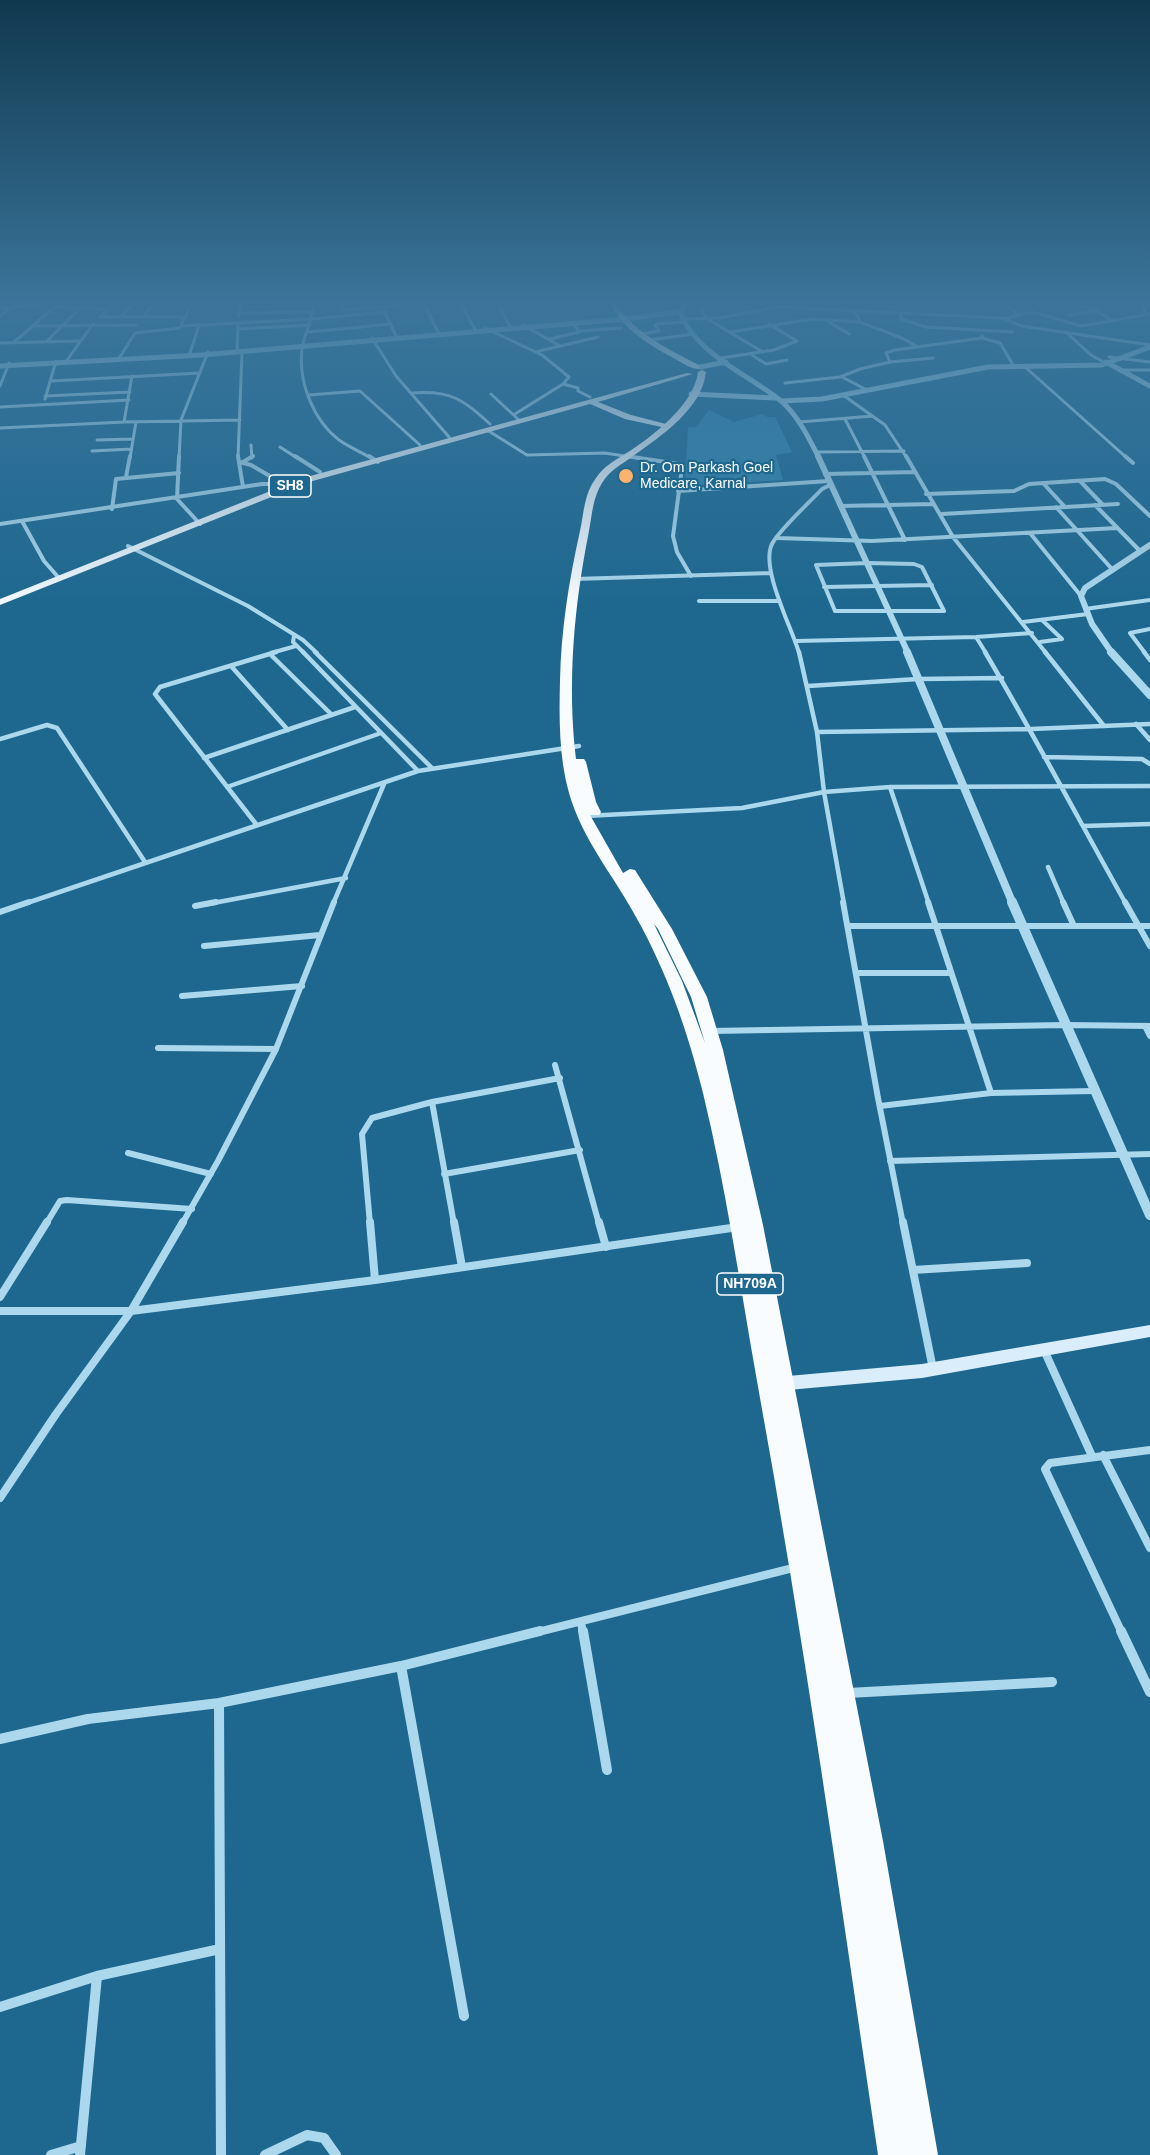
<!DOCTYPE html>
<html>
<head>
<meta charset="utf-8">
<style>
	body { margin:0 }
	canvas { display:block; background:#1e688f }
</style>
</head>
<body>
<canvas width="1150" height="2155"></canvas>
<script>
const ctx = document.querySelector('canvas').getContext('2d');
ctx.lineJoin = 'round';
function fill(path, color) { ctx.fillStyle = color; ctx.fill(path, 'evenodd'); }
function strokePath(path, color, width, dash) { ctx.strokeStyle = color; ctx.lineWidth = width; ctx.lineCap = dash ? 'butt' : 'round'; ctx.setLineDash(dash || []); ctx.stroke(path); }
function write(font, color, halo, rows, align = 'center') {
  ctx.font = font + ' Arial,sans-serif'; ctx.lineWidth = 4.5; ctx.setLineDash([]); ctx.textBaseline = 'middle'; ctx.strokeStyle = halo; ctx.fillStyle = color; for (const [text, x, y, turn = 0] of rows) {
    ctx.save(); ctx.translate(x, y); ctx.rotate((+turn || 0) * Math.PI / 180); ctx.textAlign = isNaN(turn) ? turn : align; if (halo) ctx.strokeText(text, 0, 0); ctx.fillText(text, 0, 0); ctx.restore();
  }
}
fill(new Path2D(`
	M709,410L734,422L763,414L767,417H775L792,452L776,455L783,480L685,486L688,427H696Z`), '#3184ad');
strokePath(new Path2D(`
	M313,304C313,320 304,333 302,349C298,381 313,420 339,440C349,447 361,452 371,458
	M340,304V307L345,310L404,305
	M424,304L438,332
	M461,304L476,331
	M498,304L511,328
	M707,304L701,310L706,318L763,352
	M1006,304L1018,314
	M1088,306L1113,321
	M54,307L108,309
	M0,308L47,304
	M384,310L396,336
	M855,311L860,322L902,338L916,346
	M239,313L314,312
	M900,313L901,319L926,327L1013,332
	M1145,314L1144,309L1148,304
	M1069,315L1096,311
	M0,316L12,307
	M239,316L240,304
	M100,317H186
	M100,317L113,304
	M120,317L133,304
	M144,317L152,304
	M1006,318L1033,312L1081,326L1150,314
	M682,319L719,318L779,307L1002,318L1022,326L1150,345
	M829,322L849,334
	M523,325L560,346
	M33,326L136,325
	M182,326L312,319L386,312
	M485,328L542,355L569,377L563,384L515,414
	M238,329L310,325
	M579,331L621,328
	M308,332L391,324
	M730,332L813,319L860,322
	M1067,333L1091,355L1102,361
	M641,334L659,331L655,325L657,324L683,322
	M982,336V338L1000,343L1012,363
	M372,338L396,376L449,437
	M550,339L579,332L573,323
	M650,340L693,334
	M46,342L80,308
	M0,343L79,341
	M13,343L58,304
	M237,352L238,326
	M535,352L598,337
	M190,353L199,325
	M752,355L766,364L787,360
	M1109,357L1150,362
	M721,358L774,350L797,341L769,324
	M118,360L135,333L180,328L191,304
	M890,362L933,358
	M65,363L93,324
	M1024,366L1127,458
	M1123,370H1150
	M842,377L867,390
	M51,381L200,373
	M785,383L840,377L860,369L890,362L886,353L895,350L982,338
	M563,384L578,388V391L590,397
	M0,386L9,363
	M412,393C451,390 462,399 490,424
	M491,394L520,421
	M309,395L360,391L420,445
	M843,395L885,425L907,458
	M45,396L130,392
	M45,399L56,361
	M0,407L129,400
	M845,419L865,458
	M124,422L132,376
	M799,422L873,416
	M0,428L124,422L240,420
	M487,430L527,455L605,453L637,458
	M97,440L133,439
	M251,445L252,458
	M280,447L297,458
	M92,451L131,449
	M816,452L904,451
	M130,458L136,422
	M179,458L181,420L208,352
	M238,458L242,352`), '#acd8ed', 3);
strokePath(new Path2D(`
	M179,456L177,499L200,524
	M238,456L243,487
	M295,456L320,472
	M369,456L378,462
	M626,456L679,464L682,468L673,536L677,552L691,576
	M864,456L905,540
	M906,456L953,537L1046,653
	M1125,456L1133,463
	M239,462L251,465L275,479L276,484
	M243,462L253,456
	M825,474L915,472
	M126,477L130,456
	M1080,481L1103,505
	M1043,483L1065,507
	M678,491L829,481
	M926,494L1014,491L1029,484L1105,479L1116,484L1150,516
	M1095,505L1140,551
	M840,506L934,504
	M1056,507L1112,569
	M112,509L116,479L179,473
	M942,514L1118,504
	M22,521L44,561L59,578
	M0,524L262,484H280
	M1030,533L1081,596
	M777,538L872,541L1117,528
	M128,546L248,606L303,640L317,653
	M868,563L914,564L922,567L944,611H835L816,565Z
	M574,579L771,573
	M824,587L932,585
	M699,601H779
	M1085,609L1150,600
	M1023,622L1088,614
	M294,636L293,642L304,653
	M976,637L986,653
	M796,641L976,637L1032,633
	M1040,642L1062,639L1042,620
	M271,653L296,646
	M799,653C792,628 760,568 772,544C779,530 810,502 822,489L830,485
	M1145,653L1130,633L1150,629`), '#acd8ed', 4);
strokePath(new Path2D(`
	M303,652L418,771
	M315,652L432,768
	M799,652L817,732L824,792L844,904
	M985,652C1034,735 1079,820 1126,904
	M1045,652L1104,726
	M1144,652L1150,660
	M270,654L332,715
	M231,666L288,730
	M808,686L918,679L1002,678
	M1136,724L1150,740
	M817,732L1031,729L1150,724
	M0,739L47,725L57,728L145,862
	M1044,757L1142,759L1150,764
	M204,758L355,707
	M227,787L381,733
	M890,787L929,904
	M585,816L742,808L824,792L890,787L1150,786
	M256,824L155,694L160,687L276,652
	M1083,826L1150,824
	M1048,867L1064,904
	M24,904L418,771L579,746
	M208,904L346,878
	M333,904L384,784`), '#acd8ed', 4.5);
strokePath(new Path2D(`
	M843,902L878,1098L903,1224
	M928,902L991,1093
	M1063,902L1074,926
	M1125,902L1150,946
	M195,906L216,902
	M0,912L29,902
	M848,926H1150
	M204,946L320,935
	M856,973H951
	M182,996L302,986
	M1145,1026L1150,1036
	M710,1031L1066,1025L1150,1026
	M158,1048L276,1049
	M555,1065L599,1224
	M432,1102L454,1224
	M880,1106L991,1093L1094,1091
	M128,1153L211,1174
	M890,1161L1150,1154
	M444,1174L580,1150
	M46,1224L60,1201L67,1200L192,1209
	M182,1224L218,1161L276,1049L334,902
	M370,1224L362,1134L372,1118L432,1102L560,1078`), '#acd8ed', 6);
strokePath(new Path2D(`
	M370,1222L375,1280
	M454,1222L462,1267
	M599,1222L606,1247
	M903,1222L933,1369
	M913,1270L1027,1263
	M0,1297L47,1222
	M0,1311H131L375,1280L738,1227
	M1044,1350L1092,1456
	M1103,1455L1150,1548
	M0,1498L56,1414L131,1311L183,1222
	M581,1622L583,1633
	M534,1633L797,1567
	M1122,1633L1045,1469L1050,1463L1150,1450`), '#acd8ed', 8);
strokePath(new Path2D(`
	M583,1631L607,1770
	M1121,1631L1150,1692
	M401,1666L464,2016
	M848,1693L1052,1682
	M219,1703L221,2155
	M0,1739L88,1719L219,1703L401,1666L540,1631
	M0,2007L97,1976L220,1949
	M51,2155L81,2146
	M80,2155L97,1976
	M265,2155L307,2135L324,2138L336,2155`), '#acd8ed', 10);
strokePath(new Path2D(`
	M686,304L680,312C695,353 747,374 780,400C797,414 809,438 819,458
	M1106,362L1150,386
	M0,366L201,355L625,319L680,312
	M700,367L726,362
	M691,394L775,398
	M781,401L822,399L988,367L1102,365L1150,347`), '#acd8ed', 5);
strokePath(new Path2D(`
	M818,456L908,653
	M1112,653L1092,624L1081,596L1085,588L1150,545`), '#acd8ed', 6);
strokePath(new Path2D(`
	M907,652L1013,904
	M1111,652L1150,695`), '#acd8ed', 8);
strokePath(new Path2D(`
	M1012,902L1150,1215`), '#acd8ed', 10);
fill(new Path2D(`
	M1150,1325V1337L922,1378L777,1391L772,1389L770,1384L772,1379L777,1377L922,1364Z`), '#d9eefa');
fill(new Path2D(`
	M687,373L693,374L598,402L631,415L666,424V428L625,419L590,404L309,482L0,605V599L303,478Z`), '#f3faff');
fill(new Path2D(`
	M610,304H616C636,334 668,349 699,365V369C691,369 684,364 677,360C651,346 625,331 610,304Z
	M702,370L706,372C702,409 661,436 633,456C621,465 610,470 602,483C593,497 592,515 589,531C574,606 567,683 576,759H584L586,762L596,802L601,812L599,815H590L623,873L630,869L635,870L672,929L707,997L723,1050L763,1225L829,1564L883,1841L938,2155H908L905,2137L908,2155H878C840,1897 804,1638 757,1381C740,1285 726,1188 703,1093C688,1032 667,972 636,917C614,876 582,839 569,793C559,758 559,717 560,681C561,630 569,580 580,531C584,512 584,494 596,478C604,466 614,461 625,454C652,437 694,405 698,372ZM654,924L658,929L691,997L705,1043L682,981Z`), '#f9fcff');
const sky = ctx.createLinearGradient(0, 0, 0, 606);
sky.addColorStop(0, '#10394f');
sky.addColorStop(0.5, '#3b759b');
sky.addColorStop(1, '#3b759b00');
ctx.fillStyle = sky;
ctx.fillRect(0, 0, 1150, 606);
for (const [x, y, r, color] of [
	[626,476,8,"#fcb26c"]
]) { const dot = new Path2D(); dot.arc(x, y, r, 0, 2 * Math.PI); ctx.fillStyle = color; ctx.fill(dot); strokePath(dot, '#1e688f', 2); }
write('14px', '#fff', '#1e688f', [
	["Dr. Om Parkash Goel",640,468],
	["Medicare, Karnal",640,484]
], 'left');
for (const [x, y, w] of [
	[290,486,42],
	[750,1284,66]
]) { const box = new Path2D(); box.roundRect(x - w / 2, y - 11, w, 22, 4.5); ctx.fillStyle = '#1e688f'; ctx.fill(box); strokePath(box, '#fff', 1.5); }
write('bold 14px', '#fff', null, [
	["SH8",290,486],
	["NH709A",750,1284]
]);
</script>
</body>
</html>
